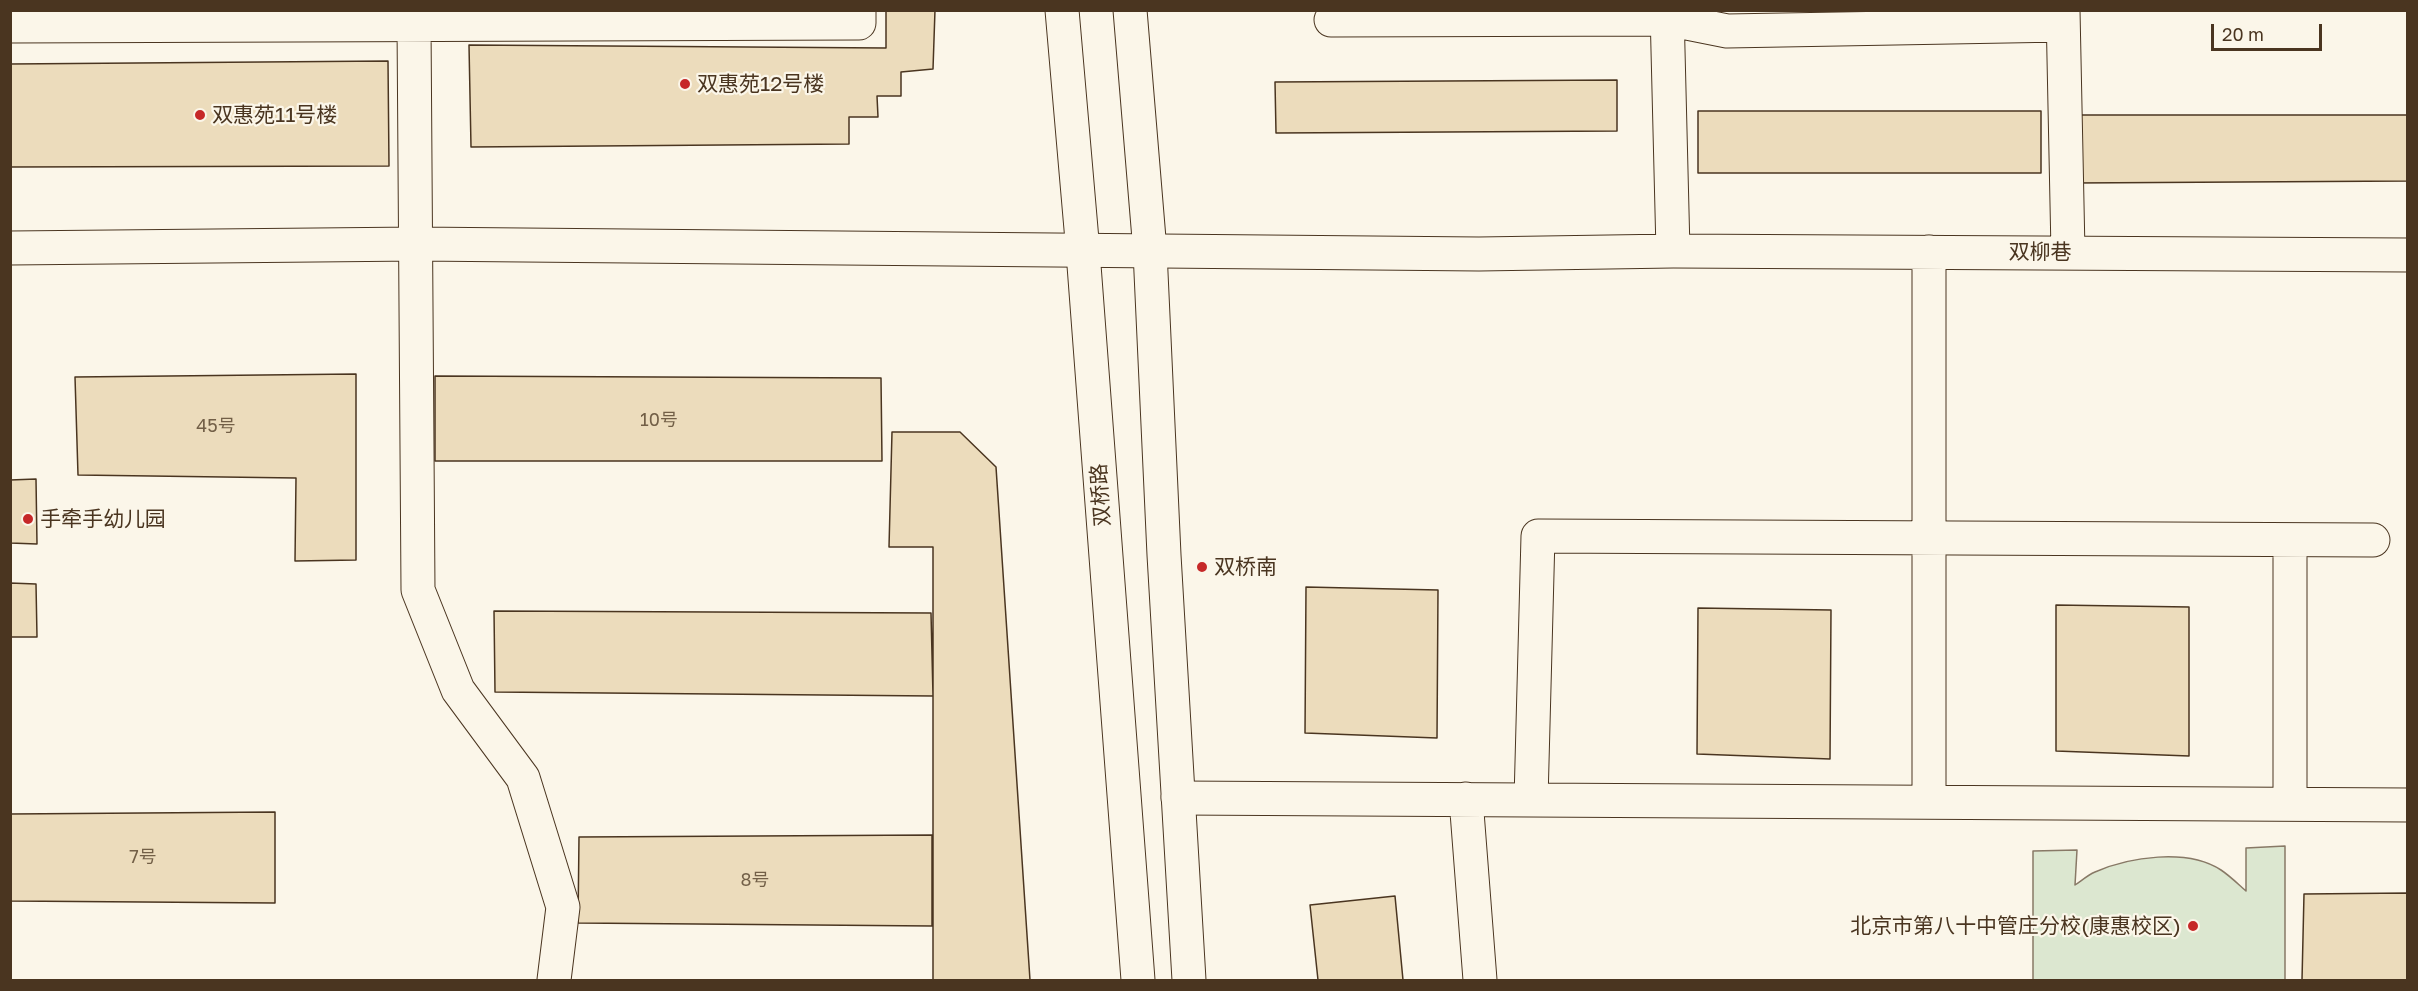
<!DOCTYPE html>
<html>
<head>
<meta charset="utf-8">
<style>
	body { margin:0 }
	#map { position:relative; width:2418px; height:991px; overflow:hidden; background:#fbf6e9; font-family:"Golos Text",sans-serif }
	canvas { display:block }
	.frame { position:absolute; inset:0; border:12px solid #4a3520; pointer-events:none }
	.scale { position:absolute; left:2211px; top:24px; width:111px; height:27px; box-sizing:border-box; border:3px solid #4a3520; border-top:0; padding-left:8px; font-size:18px; line-height:21px; white-space:nowrap; color:#4a3520; -webkit-text-stroke:4px #fbf6e9; paint-order:stroke }
</style>
</head>
<body>
<div id="map">
<canvas width="2418" height="991"></canvas>
<div class="frame"></div>
<div class="scale">20 m</div>
</div>
<script>
const ctx = document.querySelector('canvas').getContext('2d');
ctx.lineJoin = 'round';
function fill(path, color) { ctx.fillStyle = color; ctx.fill(path, 'evenodd'); }
function strokePath(path, color, width, dash) { ctx.strokeStyle = color; ctx.lineWidth = width; ctx.lineCap = dash ? 'butt' : 'round'; ctx.setLineDash(dash || []); ctx.stroke(path); }
function write(font, color, halo, rows, align = 'center') {
  ctx.font = font + ' "Golos Text","Noto Sans SC",sans-serif'; ctx.lineWidth = 4.5; ctx.setLineDash([]); ctx.textBaseline = 'middle'; ctx.strokeStyle = halo; ctx.fillStyle = color; for (const [text, x, y, turn = 0] of rows) {
    ctx.save(); ctx.translate(x, y); ctx.rotate((+turn || 0) * Math.PI / 180); ctx.textAlign = isNaN(turn) ? turn : align; if (halo) ctx.strokeText(text, 0, 0); ctx.fillText(text, 0, 0); ctx.restore();
  }
}
const green = new Path2D(`
	M2285,846V980H2033V851L2077,850L2075,885C2081,881 2088,875 2095,872C2129,857 2187,848 2221,870C2230,876 2238,884 2246,891V848Z`);
fill(green, '#dce7d0');
strokePath(green, '#887966', 1.5);
const building = new Path2D(`
	M886,10H935L933,69L901,72V96H877L878,117H849V144L471,147L469,45L886,48Z
	M388,61L389,166L10,167V64Z
	M1617,80V131L1276,133L1275,82Z
	M1698,111H2041V173H1698Z
	M2075,115H2408V181L2074,183Z
	M356,374V560L295,561L296,478L78,475L75,377Z
	M435,376L881,378L882,461H435Z
	M892,432H960L996,467L1030,980H933V547H889Z
	M36,479L37,544L10,543V480Z
	M10,583L36,584L37,637H10Z
	M1306,587L1438,590L1437,738L1305,733Z
	M2056,605L2189,607V756L2056,751Z
	M1698,608L1831,610L1830,759L1697,754Z
	M494,611L931,613L933,696L495,692Z
	M275,812V903L10,901V814Z
	M932,835V926L578,923L579,837Z
	M2408,893V980H2302L2304,894Z
	M1395,896L1403,980H1318L1310,905Z`);
fill(building, '#ecdcbc');
strokePath(building, '#4a3520', 1.5);
const minor = new Path2D(`
	M1667,10L1673,251
	M2063,10L2068,252
	M1331,20L1667,19L1727,31L2063,25
	M414,23L418,590L458,690L523,778L563,907L554,980
	M10,26L859,23V10
	M10,248L417,244L1479,254L1673,251L2408,255
	M1929,252V802
	M2290,540V804
	M1178,798L2408,805
	M1466,799L1480,980
	M1531,800L1538,536L2373,540`);
const major = new Path2D(`
	M1062,10L1083,252L1138,980
	M1130,10L1150,251L1164,555L1189,980`);
strokePath(minor, '#4a3520', 35);
strokePath(major, '#4a3520', 35);
strokePath(minor, '#fbf6e9', 33);
strokePath(major, '#fbf6e9', 33);
for (const [x, y, r, color] of [
	[685,84,6,"#c62828"],
	[200,115,6,"#c62828"],
	[28,519,6,"#c62828"],
	[1202,567,6,"#c62828"],
	[2193,926,6,"#c62828"]
]) { const dot = new Path2D(); dot.arc(x, y, r, 0, 2 * Math.PI); ctx.fillStyle = color; ctx.fill(dot); strokePath(dot, '#fbf6e9', 2); }
write('18px', '#725f47', null, [
	["10号",659,420],
	["45号",216,426],
	["7号",143,857],
	["8号",755,880]
]);
write('21px', '#4a3520', '#fbf6e9', [
	["双惠苑12号楼",697,84],
	["双惠苑11号楼",212,115],
	["手牵手幼儿园",40,519],
	["双桥南",1214,567],
	["北京市第八十中管庄分校(康惠校区)",2181,926,"right"]
], 'left');
write('21px', '#4a3520', '#fbf6e9', [
	["双柳巷",2040,252],
	["双桥路",1101,495,-94]
]);
</script>
</body>
</html>
